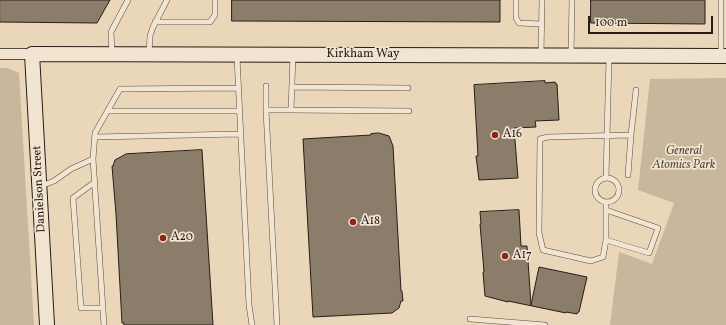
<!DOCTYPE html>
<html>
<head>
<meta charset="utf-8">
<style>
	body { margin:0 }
	#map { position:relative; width:726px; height:325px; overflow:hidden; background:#ead7b9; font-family:Vollkorn,serif }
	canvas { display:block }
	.scale { position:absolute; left:588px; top:16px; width:125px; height:18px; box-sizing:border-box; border:2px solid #271c17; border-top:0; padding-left:5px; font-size:12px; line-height:14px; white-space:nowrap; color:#271c17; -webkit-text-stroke:3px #f1e5d2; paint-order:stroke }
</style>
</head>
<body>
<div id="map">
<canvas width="726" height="325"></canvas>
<div class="scale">100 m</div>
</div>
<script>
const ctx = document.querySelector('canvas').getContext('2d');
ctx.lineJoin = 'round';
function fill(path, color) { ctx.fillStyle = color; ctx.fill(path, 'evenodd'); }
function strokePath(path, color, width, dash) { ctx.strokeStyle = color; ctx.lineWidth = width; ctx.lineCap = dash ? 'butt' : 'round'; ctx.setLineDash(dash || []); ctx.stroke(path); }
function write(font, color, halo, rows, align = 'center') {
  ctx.font = font + ' Vollkorn,serif'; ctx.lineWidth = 3.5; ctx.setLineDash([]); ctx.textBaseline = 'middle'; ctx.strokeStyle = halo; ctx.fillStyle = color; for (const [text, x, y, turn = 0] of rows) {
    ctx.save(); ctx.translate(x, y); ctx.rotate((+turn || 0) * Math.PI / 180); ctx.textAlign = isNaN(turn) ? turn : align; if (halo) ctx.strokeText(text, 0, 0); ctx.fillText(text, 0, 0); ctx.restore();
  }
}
fill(new Path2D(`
	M0,68H8L19,73L34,325H0Z
	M726,78V325H610L619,252L652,264L674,203L638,190L650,79Z`), '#c9b79d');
const building = new Path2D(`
	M0,0H110L97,23L0,22Z
	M232,0H500V22L232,21Z
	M591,0H705V24L591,23Z
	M545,81V83L555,82L556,84H557L559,120L535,121L536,127L514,128L518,178L479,180L476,156H478L474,85Z
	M379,133L389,136L393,146L401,291H402L403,301H401L399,308L392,313L313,317L303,139L371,135V134Z
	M202,150L213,325H124V323H122L116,214L112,166H113L115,160L126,154Z
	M519,210L521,246H527L531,305L539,267L587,277L579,312H578L577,314L566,312V313L508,301V302L485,296L483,272H484L480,224H481L480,212Z`);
fill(building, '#8c7d6b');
strokePath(building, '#271c17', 1);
const service = new Path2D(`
	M516,0V18L519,23L541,24
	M155,22H210L215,15V0
	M112,53L111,32L128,0
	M149,53L150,36L153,27L167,0
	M541,54L542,0
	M293,55L291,110L409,111
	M571,55L572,0
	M721,55V0
	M237,57L249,305L252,325
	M266,86V110H291
	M292,87L408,88
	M266,110L277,325
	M108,111H239
	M631,135L636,90
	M95,137L240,134
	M93,159L95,133L120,89L238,88
	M606,178L609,57
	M595 190a12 12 0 1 1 24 0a12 12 0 1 1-24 0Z
	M95,182L73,198L81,308H103
	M41,186L54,181L71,169L93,159L104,325
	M606,202V240L649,253L658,228L606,210
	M606,240L603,257L591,261L543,250L539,233L540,139L548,137L631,135L628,175
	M470,319L545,325`);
const minor = new Path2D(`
	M0,54H32`);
const secondary = new Path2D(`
	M47,325L32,54L726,56`);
strokePath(service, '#584b40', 6);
strokePath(minor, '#584b40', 12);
strokePath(secondary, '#271c17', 16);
strokePath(service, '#f1e5d2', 5);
strokePath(minor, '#f1e5d2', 10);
strokePath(secondary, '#f1e5d2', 14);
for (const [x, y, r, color] of [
	[495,135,4,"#8f2418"],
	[353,222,4,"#8f2418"],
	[163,238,4,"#8f2418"],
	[505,256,4,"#8f2418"]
]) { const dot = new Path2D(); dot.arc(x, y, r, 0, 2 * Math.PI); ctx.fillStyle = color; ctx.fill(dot); strokePath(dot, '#f1e5d2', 1.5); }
write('12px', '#271c17', '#f1e5d2', [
	["Kirkham Way",363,55],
	["Danielson Street",40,189,-93]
]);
write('12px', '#271c17', '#f1e5d2', [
	["A16",503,135],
	["A18",361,222],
	["A20",171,238],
	["A17",513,256]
], 'left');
write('italic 12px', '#584a3f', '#f1e5d2', [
	["General",684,152],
	["Atomics Park",684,166]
]);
</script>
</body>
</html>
